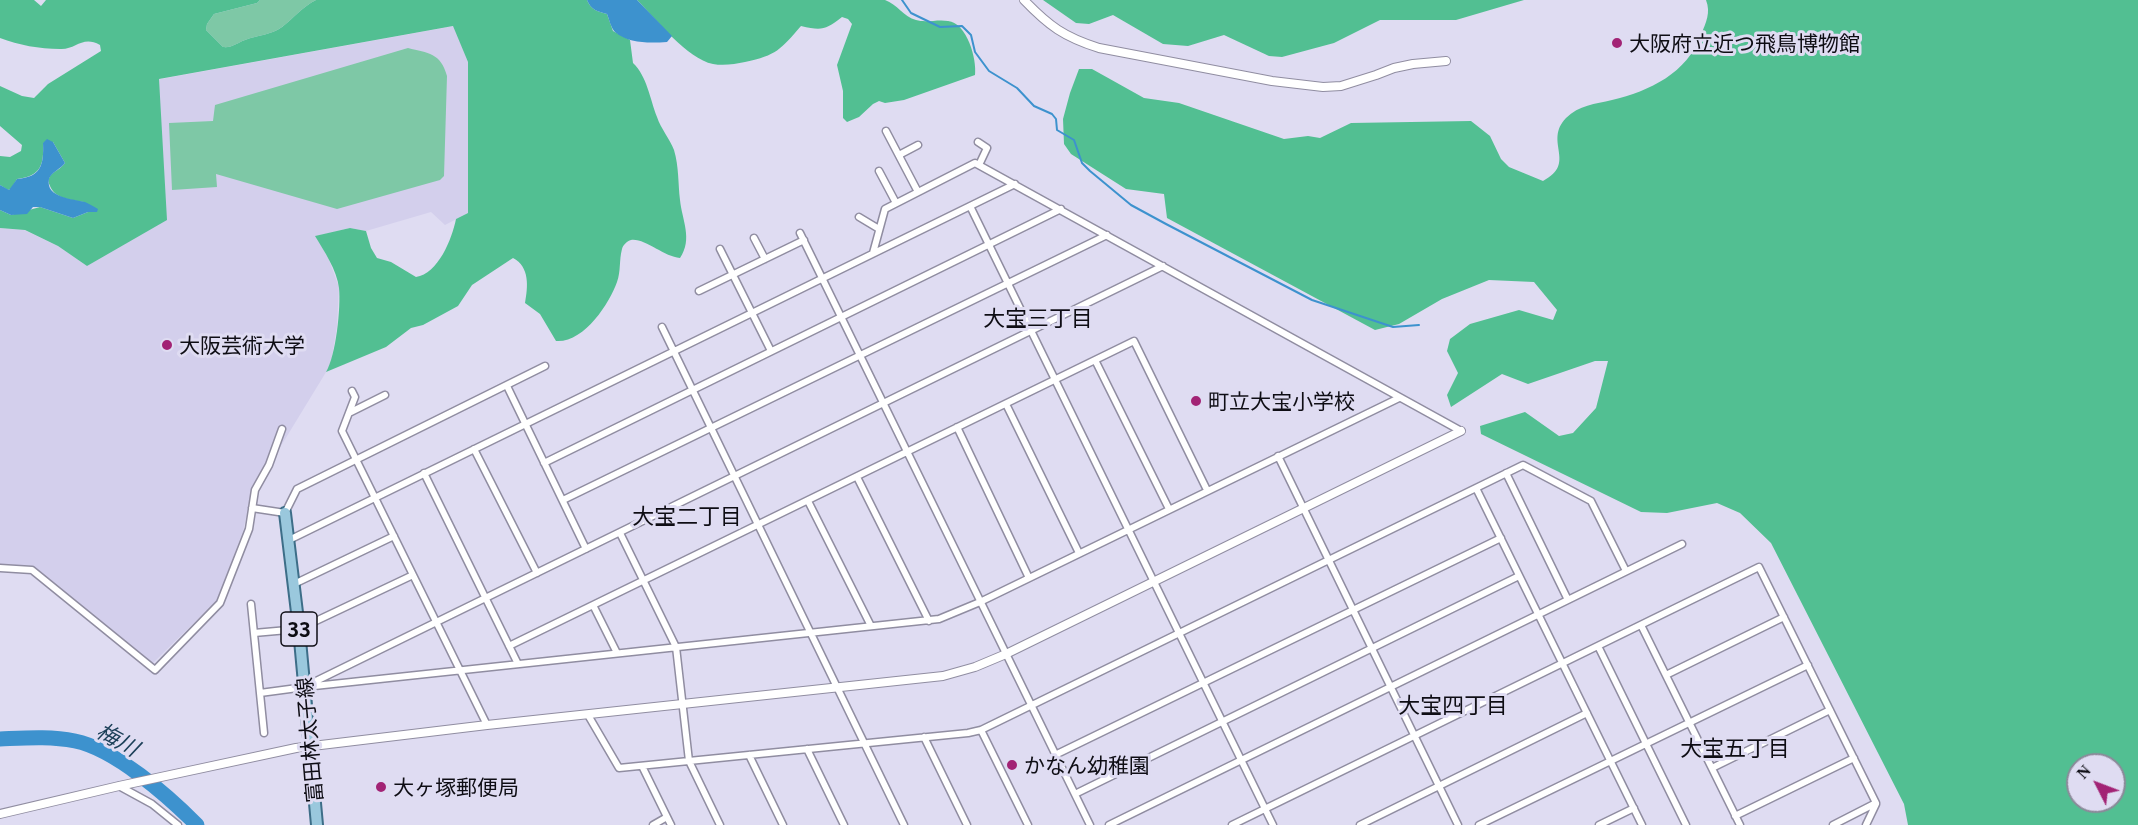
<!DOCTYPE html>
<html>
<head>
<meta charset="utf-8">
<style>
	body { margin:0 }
	#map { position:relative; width:2138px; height:825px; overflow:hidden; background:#dfdcf2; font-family:Georgia,serif }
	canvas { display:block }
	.north { position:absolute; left:2066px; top:753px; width:60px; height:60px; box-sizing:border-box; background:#dfdcf2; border:2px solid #8b8999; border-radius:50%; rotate:312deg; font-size:16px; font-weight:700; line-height:24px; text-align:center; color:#0e0d14 }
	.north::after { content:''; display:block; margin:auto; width:21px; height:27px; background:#a22375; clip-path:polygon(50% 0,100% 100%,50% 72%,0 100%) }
</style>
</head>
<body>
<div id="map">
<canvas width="2138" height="825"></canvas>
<div class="north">N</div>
</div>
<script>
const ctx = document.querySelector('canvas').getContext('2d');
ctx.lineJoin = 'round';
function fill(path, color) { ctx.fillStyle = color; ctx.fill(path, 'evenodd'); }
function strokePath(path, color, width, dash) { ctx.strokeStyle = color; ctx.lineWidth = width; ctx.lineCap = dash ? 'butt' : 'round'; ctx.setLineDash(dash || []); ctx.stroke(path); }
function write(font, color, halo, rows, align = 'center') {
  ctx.font = font + ' Georgia,"Noto Sans JP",serif'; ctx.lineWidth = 6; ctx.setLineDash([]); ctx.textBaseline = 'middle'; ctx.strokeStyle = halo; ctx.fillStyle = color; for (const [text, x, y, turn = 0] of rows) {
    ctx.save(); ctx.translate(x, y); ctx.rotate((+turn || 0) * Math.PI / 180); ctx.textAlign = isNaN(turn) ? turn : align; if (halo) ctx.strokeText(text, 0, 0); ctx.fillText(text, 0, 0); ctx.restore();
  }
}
fill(new Path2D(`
	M454,26L468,62V213L445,225L431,212L366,231L350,228L316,236L329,260L339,287L337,326L331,364L251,495L243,531L217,600L152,664L33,566L0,564V228L24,230L58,246L87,266L150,81Z`), '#d3cfec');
fill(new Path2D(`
	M260,0H316C302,7 294,18 282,27C271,35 258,35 245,40C237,43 232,48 223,47L206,30L207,24L214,14L257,3Z
	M408,48C428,53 441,53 447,76L444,176L440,180L337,209L216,174L217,187L172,190L169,123L213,121L215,105Z`), '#7ec8a6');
fill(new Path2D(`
	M0,0H34L41,6L46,0H260L257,3L214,14L207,24L206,30L223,47C232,48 237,43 245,40C258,35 271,35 282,27C294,18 302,7 316,0H587C591,10 597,11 607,14L613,31L630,40L633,63C647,76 650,99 657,117C661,129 670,139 674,150C679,167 678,183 680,200C682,220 693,239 680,258C664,257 645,238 631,240C627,241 623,245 622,249C619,260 621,271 617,282C609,304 584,343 556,341L540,314L525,303C528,287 530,267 513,258L472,285L458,306L423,325L411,328L386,347L326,372C336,356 341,307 339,288C337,270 324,251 315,236L350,228L366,231L371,248L377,258L391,262L416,277C438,274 452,239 456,219L468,213V62L453,26L159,79L167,220L87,266L58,246L25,230L0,228V210L11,215L40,207L73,218L88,212L84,202C72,200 55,199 50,186C48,182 48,180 50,176C54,171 61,169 65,163L53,142L43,143C44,165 41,176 17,179L11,189L8,190L0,185V156L10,157L21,151L22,145L0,126V86L22,96L34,98L48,84L101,51L100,45C82,35 76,50 60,49C39,49 19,45 0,38Z
	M637,0H885C897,4 904,17 916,20C926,23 938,19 948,21C967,23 977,59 975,75L904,100L885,103L879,101L873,104L859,117L847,122L843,118V91L837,65L852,24L848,19L842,17C825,30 822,31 801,26C780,50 777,55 745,62C735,64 724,66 713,64C687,59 656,19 637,0Z
	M1043,0H1524L1456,20H1380L1334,43L1282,57L1269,56L1224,35L1188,46L1163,44L1113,15L1089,24L1076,23Z
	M1706,0H2138V825H1908L1904,804L1771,543L1740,513L1717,503L1667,513L1641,512L1481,434L1480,426L1525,412L1559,436L1573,433L1596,408L1608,361H1595L1528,384L1502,374L1451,407L1447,395L1458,373L1447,351L1450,339L1470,324L1519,310L1553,320L1557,310L1534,282L1489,280L1442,299L1399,324L1375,330L1167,218L1164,194L1126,189L1071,154L1064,144L1063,119L1070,93L1079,69H1092L1144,98L1179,103L1284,139L1308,136L1320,138L1351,123L1471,121L1490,136L1501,159L1509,167L1543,181C1578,163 1543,142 1566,118C1579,105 1595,104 1612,100C1650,91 1687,73 1701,35C1706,22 1711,13 1706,0ZM2078,765H2114V801H2078Z`), '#52bf92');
fill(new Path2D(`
	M587,0H637L672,36L667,42C650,43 629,44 615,32C611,28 609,19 607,14C597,11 591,10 587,0Z
	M47,139L53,142L65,163C61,169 51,172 49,179C45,198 74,199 85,202C90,204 94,207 98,209L97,212H88L73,218L40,207H33L27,214L11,215L0,210V185L9,190L17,179C41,177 44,165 43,143Z`), '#3d92ce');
strokePath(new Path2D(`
	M902,0L911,13L940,27L962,26L971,35L975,52L989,71L1017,88L1034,106L1052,114L1056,119L1057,130L1074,140L1082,163L1090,171L1131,205L1166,224L1312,300L1393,327L1419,325`), '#3d92ce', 2);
strokePath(new Path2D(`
	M0,739C25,738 50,736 75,741C115,749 168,796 197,825`), '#3d92ce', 15);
const minor = new Path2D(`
	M886,131L918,192
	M978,142L987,148L979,165
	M899,155L918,145
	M879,171L896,203
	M970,206L1273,825
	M859,217L879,229
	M800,233L1090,825
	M754,238L765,259
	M720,249L771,351
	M873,253L885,209L975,163L1461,431
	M699,291L804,240
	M662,327L904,825
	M1095,360L1169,509
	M507,386L586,549
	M352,391L355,397L342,431L487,725
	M1006,404L1079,553
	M349,413L385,395
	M957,427L1029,578
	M474,449L537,573
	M1278,456L1458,825
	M544,463L1061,209
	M424,473L518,664
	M1506,473L1568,600
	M857,477L929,621
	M1476,488L1642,825
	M563,500L1107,235
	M808,501L871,626
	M252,508L285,513L297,489L545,366
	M620,533L676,647L689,761L720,825
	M289,540L1015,184
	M0,568L32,570L155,670L220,603L249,529L255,490L269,465L282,429
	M294,584L394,536
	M251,604L264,733
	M593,605L617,653
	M1641,625L1740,825
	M254,633L299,629L413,575
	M509,646L1134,341L1207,490
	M1598,646L1686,825
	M1666,675L1784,617
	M310,684L1163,266
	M260,693L305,687L939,619L980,602L1399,398
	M588,715L619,768L968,733L981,730L1523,465L1591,501L1626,571
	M981,730L1028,825
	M924,737L967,825
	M807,749L844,825
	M749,755L783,825
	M1055,755L1501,538
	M642,766L671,825
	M1712,768L1830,710
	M119,786L152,804L178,825
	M1075,794L1519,576
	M1735,816L1854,758
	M653,825L667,817
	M1109,825L1682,544
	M1232,825L1759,567L1876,803L1833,825
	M1360,825L1587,713
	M1479,825L1808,665
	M1599,825L1634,808
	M1866,825L1876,804`);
const tertiary = new Path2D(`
	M1024,0C1049,26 1064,37 1099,48L1272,81L1323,87L1341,86L1376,75L1394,68L1413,64L1446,61
	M0,814L119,786L296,748L487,725L943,676L975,667L1006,654L1461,431`);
const primary = new Path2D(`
	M285,513L299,629L317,825`);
strokePath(minor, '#908da1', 9);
strokePath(tertiary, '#908da1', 10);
strokePath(primary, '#3d6e88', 14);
strokePath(minor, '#fff', 6);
strokePath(tertiary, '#fff', 8);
strokePath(primary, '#9ac8dd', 10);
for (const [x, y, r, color] of [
	[1617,43,6,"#a22375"],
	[167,345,6,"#a22375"],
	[1196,401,6,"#a22375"],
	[1012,765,6,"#a22375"],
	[381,787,6,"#a22375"]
]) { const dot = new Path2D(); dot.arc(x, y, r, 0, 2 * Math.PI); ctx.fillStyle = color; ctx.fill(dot); strokePath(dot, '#dfdcf2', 2); }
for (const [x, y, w] of [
	[299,629,36]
]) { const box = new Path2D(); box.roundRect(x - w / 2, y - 17, w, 34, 4.5); ctx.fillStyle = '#dfdcf2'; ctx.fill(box); strokePath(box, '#0e0d14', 1.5); }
write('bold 20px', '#0e0d14', null, [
	["33",299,629]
]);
write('21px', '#0e0d14', '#dfdcf2', [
	["大阪府立近つ飛鳥博物館",1629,43],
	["大阪芸術大学",179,345],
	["町立大宝小学校",1208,401],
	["かなん幼稚園",1024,765],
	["大ヶ塚郵便局",393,787]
], 'left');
write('21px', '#0e0d14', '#dfdcf2', [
	["富田林太子線",309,740,-95]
]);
write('22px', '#0e0d14', '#dfdcf2', [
	["大宝三丁目",1038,318],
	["大宝二丁目",687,516],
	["大宝四丁目",1453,705],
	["大宝五丁目",1735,748]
]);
write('italic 22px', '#1d4059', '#dfdcf2', [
	["梅川",118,739,29]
]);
</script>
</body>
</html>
